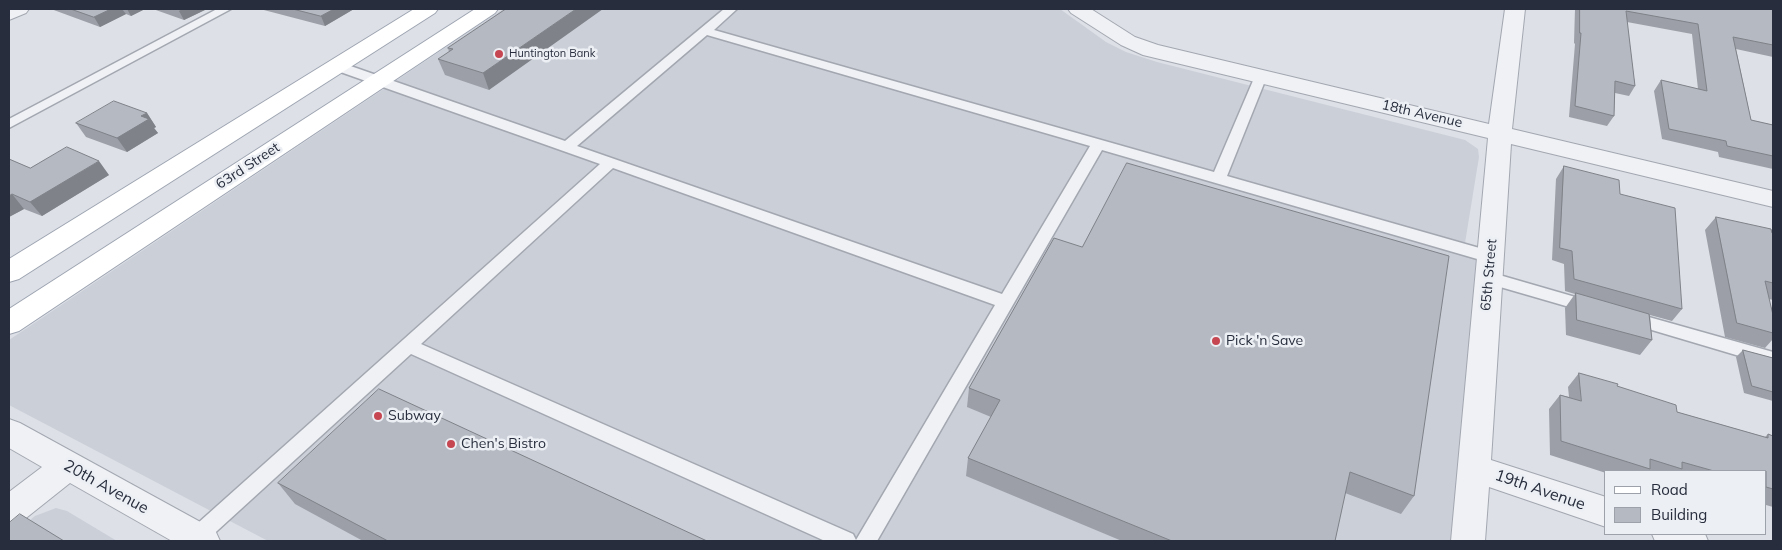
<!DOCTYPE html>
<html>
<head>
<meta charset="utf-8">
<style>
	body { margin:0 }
	#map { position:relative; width:1782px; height:550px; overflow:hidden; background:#dde0e6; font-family:Mulish,sans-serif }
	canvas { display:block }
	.frame { position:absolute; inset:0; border:10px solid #272d3c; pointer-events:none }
	.legend { position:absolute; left:1604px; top:470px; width:162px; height:65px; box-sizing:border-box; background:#eceff4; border:1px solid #9da1aa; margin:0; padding:6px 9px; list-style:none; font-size:15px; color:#272d3c }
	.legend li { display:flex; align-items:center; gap:10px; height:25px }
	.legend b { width:25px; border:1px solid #9da1aa }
</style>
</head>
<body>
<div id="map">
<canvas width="1782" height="550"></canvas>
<div class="frame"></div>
<ul class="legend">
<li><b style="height:6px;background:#fff"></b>Road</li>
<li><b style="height:14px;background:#b5b9c2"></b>Building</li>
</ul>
</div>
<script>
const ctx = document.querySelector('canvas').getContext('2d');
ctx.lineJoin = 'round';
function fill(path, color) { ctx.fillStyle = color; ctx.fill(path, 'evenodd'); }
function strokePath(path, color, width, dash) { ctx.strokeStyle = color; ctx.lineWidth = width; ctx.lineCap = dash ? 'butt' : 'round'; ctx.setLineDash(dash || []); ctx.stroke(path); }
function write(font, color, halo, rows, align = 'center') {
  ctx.font = font + ' Mulish,sans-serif'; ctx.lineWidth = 5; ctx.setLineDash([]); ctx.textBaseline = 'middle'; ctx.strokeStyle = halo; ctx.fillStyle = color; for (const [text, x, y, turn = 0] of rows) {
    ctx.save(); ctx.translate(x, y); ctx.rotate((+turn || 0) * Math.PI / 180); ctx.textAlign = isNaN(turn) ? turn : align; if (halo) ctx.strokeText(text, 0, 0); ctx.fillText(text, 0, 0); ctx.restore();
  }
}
fill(new Path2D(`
	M503,9H1060L1106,42L1126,52L1157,62L1465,140L1478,149L1479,157L1465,243L1491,251L1468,541H268L9,405V340Z
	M56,508L67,511L117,541H9V537L35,516Z`), '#cbcfd8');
const lane = new Path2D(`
	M217,9H231L9,128V119Z
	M724,9H737L714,30L1214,172L1255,76L1256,73H1266L1267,76L1227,176L1497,253L1499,257L1497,261L1491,263L1102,150L877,541H825L411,354L206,541H188L186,537L189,531L600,164L332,69L331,66L332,63H342L565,141ZM707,35L1090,146L1002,294L577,146ZM613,168L995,305L856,540L853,534L421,344Z
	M1489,272L1596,303L1598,307L1596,311L1590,313L1483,282L1481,278L1483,274Z
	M1631,312L1773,352V366L1625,322L1623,318L1625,314Z`);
const street = new Path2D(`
	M9,9H29L26,13L9,20Z
	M1068,9H1091L1135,37L1158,45L1489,124L1505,9H1525L1512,129L1773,191V207L1511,144L1491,460L1606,497V527L1489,487L1485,541H1451L1488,138L1143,55L1121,45L1071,13Z
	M9,419L20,423L215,530L220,541H172L70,483L21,522L9,526V492L42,467L9,448Z
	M1652,534H1705L1708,541H1655Z`);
const primary = new Path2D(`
	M414,9H438L435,13L19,279L9,282V259Z
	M475,9H498L495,13L19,331L9,334V309Z`);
strokePath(lane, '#a3a7b0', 3);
strokePath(street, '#a3a7b0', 2);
strokePath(primary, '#9da4b1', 2);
fill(lane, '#eff1f5');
fill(street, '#eff1f5');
fill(primary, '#fff');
fill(new Path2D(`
	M51,9H145L131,16L126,14L100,27Z
	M153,9H207L184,20Z
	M260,9H354L325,26Z
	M506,9L489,90L445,75L438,59L449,52L448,48Z
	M1575,9H1773V57L1736,49L1751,120L1773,125V169L1719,157L1718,152L1662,139L1654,91L1661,80L1698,89L1692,34L1627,22L1635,86L1629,96L1615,93L1614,116L1607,126L1569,117L1575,44L1574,43Z
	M147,113L156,127L154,128L158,133L127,152L86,137L76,123Z
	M9,159L30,168L109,175L42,216L24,209L9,217Z
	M1564,166L1620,194L1682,309L1672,321L1650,315L1652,340L1640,355L1566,335L1565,308L1575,294L1565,291L1564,264L1552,260L1556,179Z
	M1716,217L1773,233V300L1769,299L1773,315V339L1765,348L1725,337L1705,230Z
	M1054,238L1414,496L1401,514L1345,493L1335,541H1122L966,476L968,458L991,417L967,407L969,388Z
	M1743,350L1773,358V401L1744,393L1736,357Z
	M1579,373L1617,386L1677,412L1765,437L1768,434L1773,436V507L1766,505V471H1606V473L1550,455L1549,409L1560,395L1569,397L1568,387Z
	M278,483L707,541H363L295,504Z`), '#9c9fa7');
fill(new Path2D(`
	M111,9H122L126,14L100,27L94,17Z
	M127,9H145L131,16Z
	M182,9H207L184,20L179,11Z
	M334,9H354L325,26L321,16Z
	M576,9H603L489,90L483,73Z
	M147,113L156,127L154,128L158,133L127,152L117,138L141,116Z
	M99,161L109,175L42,216L30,202Z
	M12,194L24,209L9,217V196Z`), '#7f8288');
const building = new Path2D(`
	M71,9H111L94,17Z
	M293,9H334L321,16Z
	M506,9H576L483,73L438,59L453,49L448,48Z
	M1580,9H1773V45L1733,37L1751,120L1773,125V156L1727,146L1726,141L1669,129L1661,80L1707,91L1698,24L1626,11L1635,86L1615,81L1614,116L1575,106L1581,33H1580Z
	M114,101L147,113L141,116L149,119L117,138L76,123Z
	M67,147L99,161L30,202L12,194L9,196V159L30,168Z
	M1127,163L1449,256L1414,496L1350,472L1335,541H1172L968,458L1000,400L969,388L1054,238L1082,247Z
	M1564,166L1619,180L1620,194L1675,208L1682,309L1574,279L1572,251L1560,248Z
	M1716,217L1771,229L1772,233H1773V283L1765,281L1773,315V333L1737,323Z
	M1576,293L1649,314L1652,340L1577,320Z
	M1743,350L1773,358V392L1752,386Z
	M1579,373L1618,384L1617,386L1676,405L1677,412L1768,438V434L1773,436V489L1766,487V471H1714L1682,462V469L1650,459V469L1561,441L1560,395L1581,401Z
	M379,389L707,541H388L278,483Z
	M20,514L64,541H9V523Z`);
fill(building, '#b5b9c2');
strokePath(building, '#7f8288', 1);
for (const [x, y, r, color] of [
	[499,54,5,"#c64751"],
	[1216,341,5,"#c64751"],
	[378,416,5,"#c64751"],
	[451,444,5,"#c64751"]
]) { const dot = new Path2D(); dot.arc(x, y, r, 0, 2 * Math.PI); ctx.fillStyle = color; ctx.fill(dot); strokePath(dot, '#eceff4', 2); }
write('11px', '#272d3c', '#eceff4', [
	["Huntington Bank",509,54]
], 'left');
write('14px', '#272d3c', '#eceff4', [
	["18th Avenue",1422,114,13],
	["63rd Street",248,166,-33],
	["65th Street",1489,275,-85]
]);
write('14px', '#272d3c', '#eceff4', [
	["Pick 'n Save",1226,341],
	["Subway",388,416],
	["Chen's Bistro",461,444]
], 'left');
write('16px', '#272d3c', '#eceff4', [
	["20th Avenue",106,487,29],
	["19th Avenue",1540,490,19]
]);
</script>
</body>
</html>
